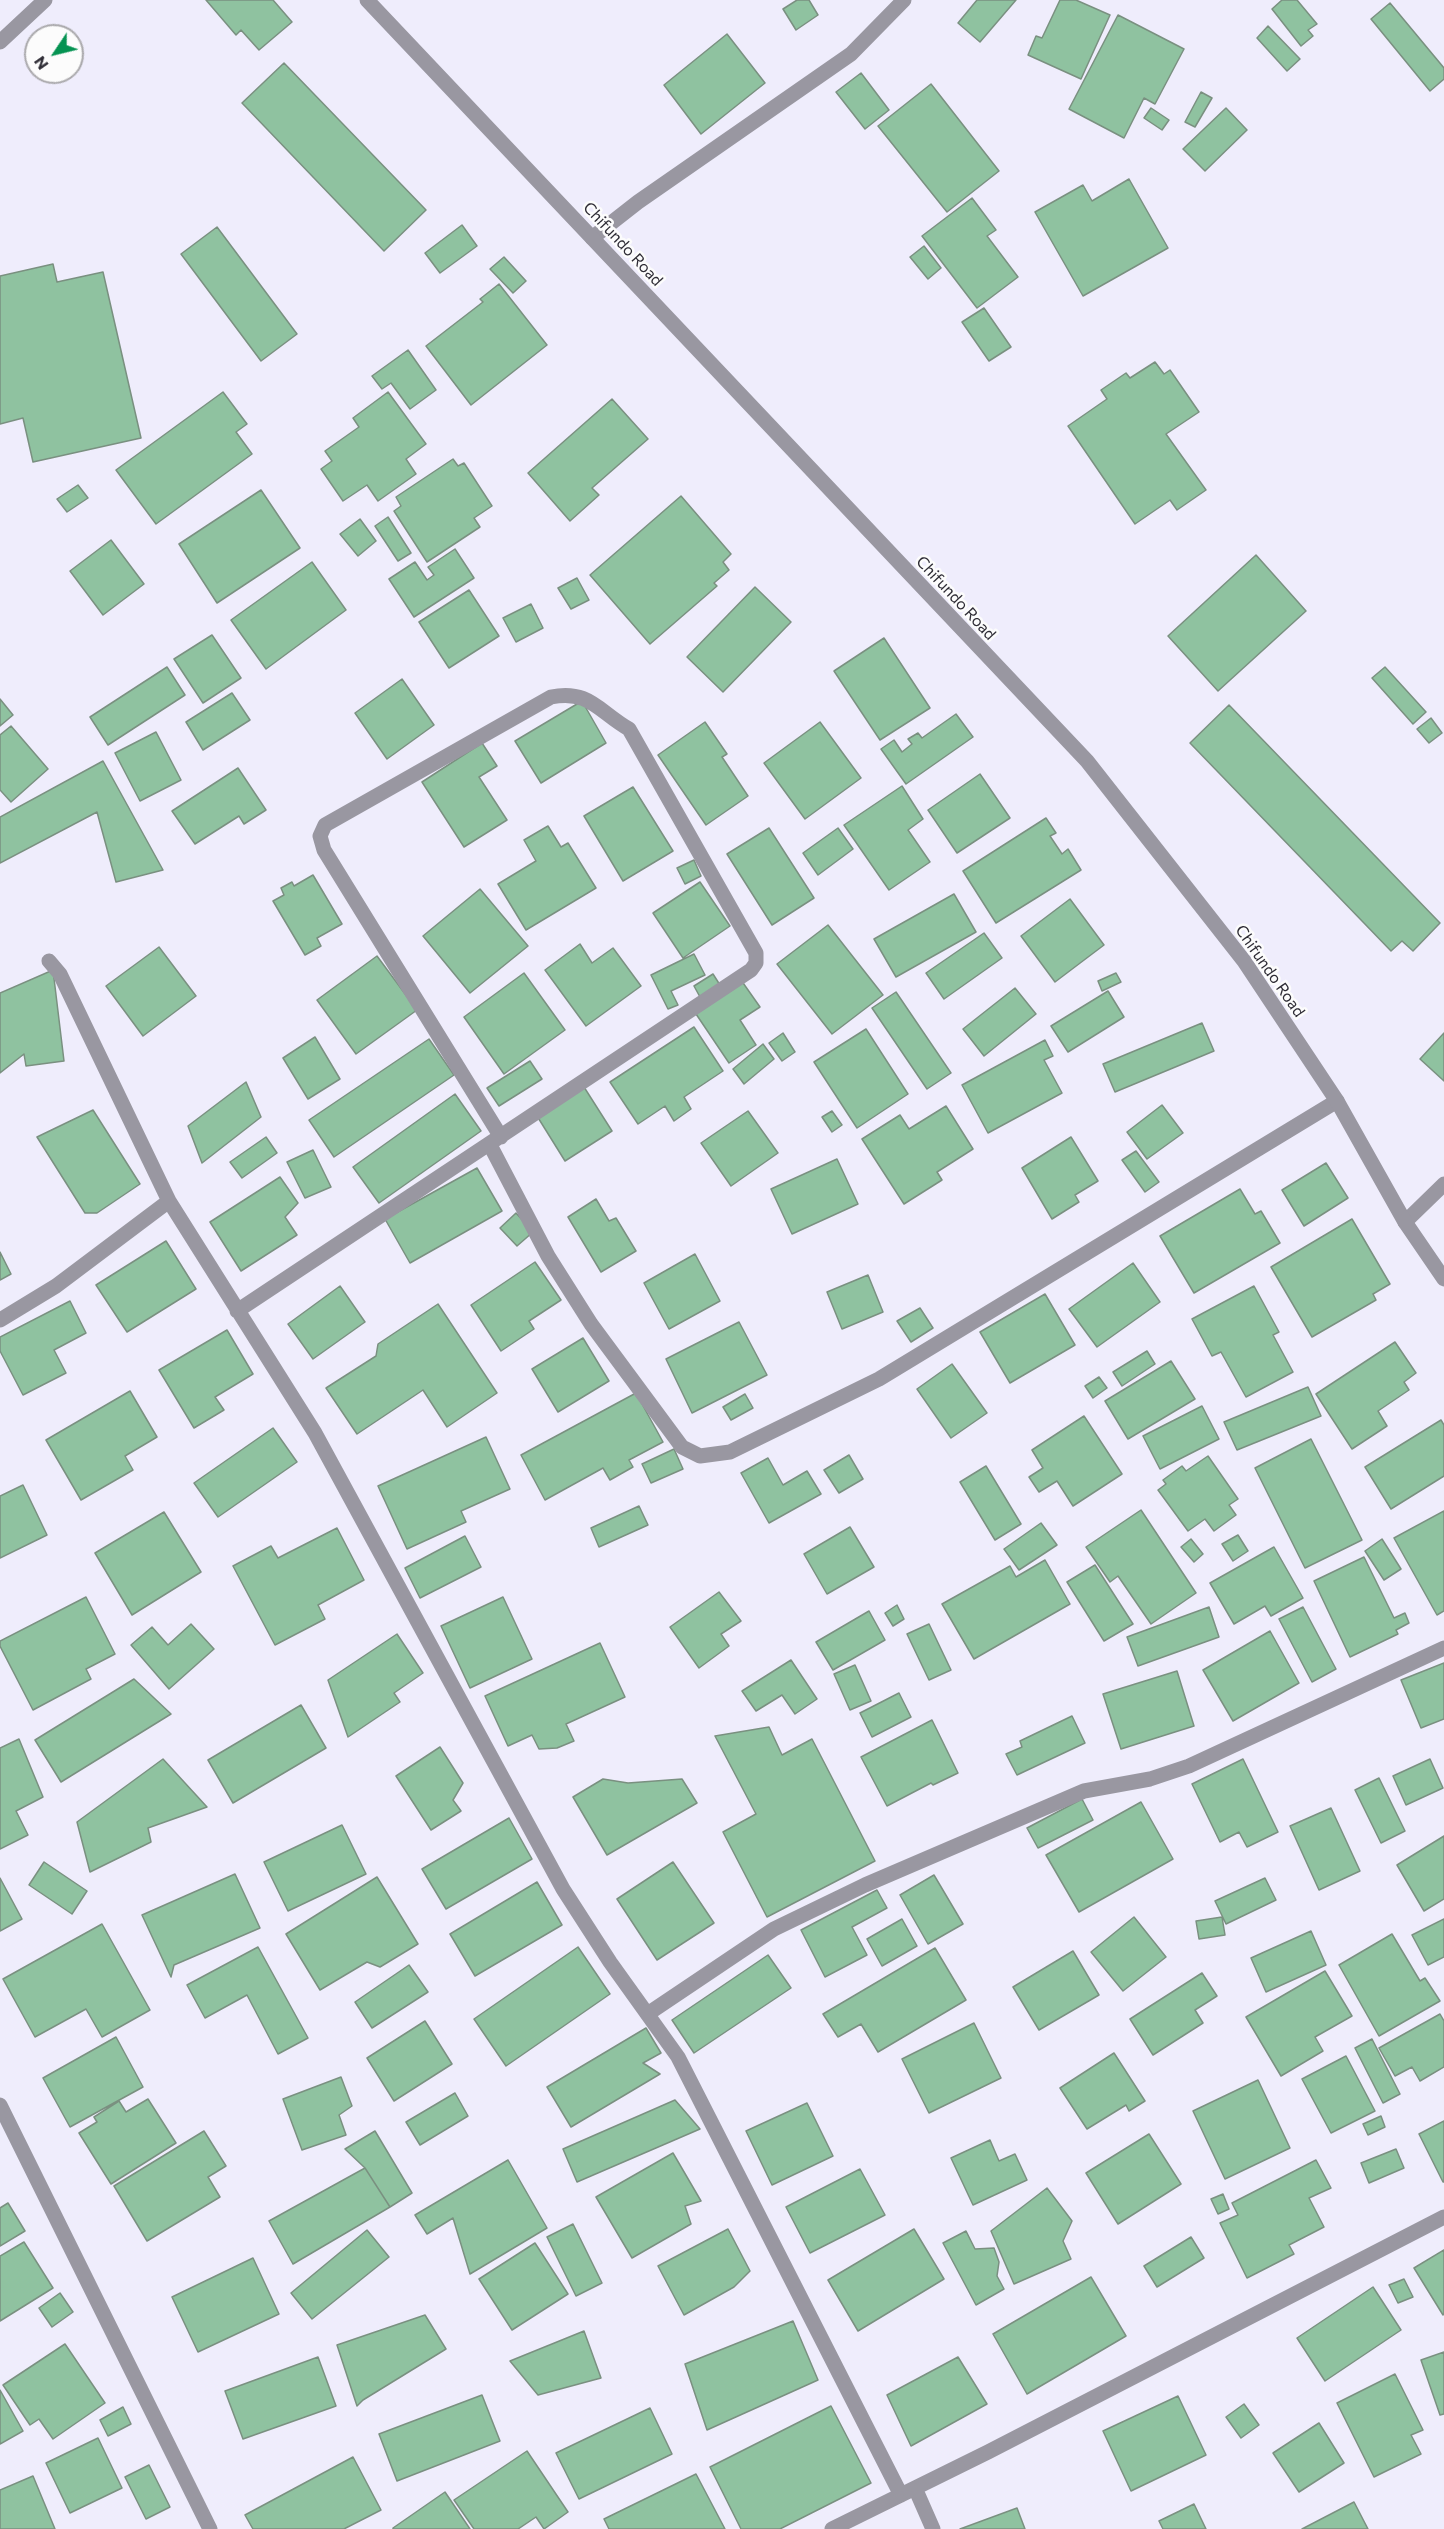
<!DOCTYPE html>
<html>
<head>
<meta charset="utf-8">
<style>
	body { margin:0 }
	#map { position:relative; width:1444px; height:2529px; overflow:hidden; background:#efedfc; font-family:Commissioner,sans-serif }
	canvas { display:block }
	.north { position:absolute; left:24px; top:24px; width:60px; height:60px; box-sizing:border-box; background:#fcfcfc; border:2px solid #aaa9ac; border-radius:50%; rotate:235deg; font-size:16px; font-weight:700; line-height:24px; text-align:center; color:#2e2c35 }
	.north::after { content:''; display:block; margin:auto; width:21px; height:27px; background:#059352; clip-path:polygon(50% 0,100% 100%,50% 72%,0 100%) }
</style>
</head>
<body>
<div id="map">
<canvas width="1444" height="2529"></canvas>
<div class="north">N</div>
</div>
<script>
const ctx = document.querySelector('canvas').getContext('2d');
ctx.lineJoin = 'round';
function fill(path, color) { ctx.fillStyle = color; ctx.fill(path, 'evenodd'); }
function strokePath(path, color, width, dash) { ctx.strokeStyle = color; ctx.lineWidth = width; ctx.lineCap = dash ? 'butt' : 'round'; ctx.setLineDash(dash || []); ctx.stroke(path); }
function write(font, color, halo, rows, align = 'center') {
  ctx.font = font + ' Commissioner,sans-serif'; ctx.lineWidth = 5; ctx.setLineDash([]); ctx.textBaseline = 'middle'; ctx.strokeStyle = halo; ctx.fillStyle = color; for (const [text, x, y, turn = 0] of rows) {
    ctx.save(); ctx.translate(x, y); ctx.rotate((+turn || 0) * Math.PI / 180); ctx.textAlign = isNaN(turn) ? turn : align; if (halo) ctx.strokeText(text, 0, 0); ctx.fillText(text, 0, 0); ctx.restore();
  }
}
const building = new Path2D(`
	M206,0H273L292,22L259,50L241,30L236,35Z
	M797,0H809L818,15L796,30L783,9Z
	M977,0H1016L980,42L958,23Z
	M1060,0H1076L1110,15L1081,79L1028,55L1036,36L1042,38Z
	M1282,0H1297L1317,24L1308,30L1313,36L1301,46L1272,9Z
	M1390,3L1444,68V79L1430,91L1371,19Z
	M1118,15L1184,49L1155,104L1144,98L1124,138L1069,109Z
	M1268,26L1300,59L1287,71L1257,38Z
	M727,34L765,83L701,134L664,85Z
	M284,63L426,210L384,251L242,103Z
	M861,73L889,110L865,129L836,92Z
	M931,84L999,171L947,212L878,126Z
	M1201,92L1212,98L1195,127L1185,122Z
	M1151,108L1169,120L1162,130L1144,118Z
	M1226,108L1247,130L1205,171L1183,149Z
	M1129,179L1168,248L1083,296L1035,212L1083,185L1092,201Z
	M972,198L996,230L987,236L1018,277L977,308L922,236Z
	M462,225L477,246L440,273L425,253Z
	M217,227L297,334L261,361L181,254Z
	M924,246L941,268L928,279L910,257Z
	M504,257L526,281L513,293L490,269Z
	M53,264L57,282L103,272L141,438L33,462L23,418L0,424V276Z
	M499,284L547,345L471,405L426,346L483,302L480,299Z
	M984,308L1011,347L989,361L962,322Z
	M408,350L436,390L410,409L391,383L382,389L372,376Z
	M1155,362L1164,374L1170,370L1199,412L1166,434L1206,490L1177,510L1170,500L1135,524L1068,426L1107,399L1101,390L1126,373L1130,378Z
	M223,392L247,424L236,432L252,454L156,524L116,470Z
	M388,392L426,444L406,459L416,474L378,501L367,485L343,501L321,469L332,461L325,451L359,427L353,418Z
	M612,399L648,439L592,488L599,495L570,521L528,473Z
	M453,459L458,466L464,463L492,506L474,518L480,527L427,562L394,511L401,506L396,497Z
	M78,485L88,498L67,512L57,499Z
	M261,490L300,548L217,603L179,544Z
	M681,496L731,554L723,562L729,570L714,583L717,586L650,644L590,575Z
	M388,517L411,553L398,561L375,526Z
	M360,519L376,541L358,556L340,534Z
	M111,540L144,584L103,615L70,571Z
	M455,549L474,578L414,617L389,579L415,562L427,580L434,575L428,567Z
	M1256,555L1306,611L1218,691L1168,636Z
	M312,562L346,610L266,669L231,620Z
	M577,578L589,600L571,609L558,588Z
	M755,587L791,622L723,692L687,657Z
	M469,590L499,636L449,668L419,622Z
	M531,604L543,628L516,642L503,618Z
	M212,635L241,678L203,703L174,659Z
	M884,638L930,708L880,740L834,671Z
	M167,667L185,695L108,745L90,717Z
	M1385,667L1426,712L1413,724L1372,678Z
	M402,679L434,725L387,759L355,713Z
	M232,693L250,720L203,750L186,722Z
	M0,699L13,715L0,726Z
	M582,701L606,743L541,783L515,741Z
	M1229,705L1440,923L1413,951L1402,941L1391,951L1190,743Z
	M956,714L973,737L906,784L881,749L894,740L902,752L912,744L908,739L918,733L922,738Z
	M1431,718L1442,733L1429,743L1417,729Z
	M705,722L727,754L722,757L748,796L706,825L658,755Z
	M820,722L861,778L805,819L764,763Z
	M11,726L48,769L11,802L0,790V735Z
	M156,732L181,780L140,801L115,753Z
	M482,743L497,766L479,777L507,820L464,847L422,782Z
	M103,761L163,870L116,882L97,812L0,863V817Z
	M238,768L266,810L244,824L239,816L195,844L172,811Z
	M980,774L1010,818L957,853L928,810Z
	M902,786L923,819L908,830L930,862L889,890L844,825Z
	M633,787L673,851L623,881L584,816Z
	M1046,818L1056,833L1050,836L1062,854L1068,849L1081,870L996,923L963,871Z
	M548,826L561,847L568,843L596,888L526,930L498,884L536,861L524,840Z
	M769,828L814,898L772,925L727,854Z
	M838,828L853,849L818,875L803,853Z
	M694,860L701,876L685,884L677,868Z
	M313,875L342,924L317,938L321,946L305,955L273,901L284,895L281,888L292,882L294,886Z
	M700,882L730,926L683,958L653,913Z
	M480,889L528,946L470,993L423,936Z
	M954,894L976,932L896,977L874,939Z
	M1070,899L1104,945L1055,982L1021,936Z
	M828,925L883,995L832,1034L777,964Z
	M984,933L1002,958L944,999L926,973Z
	M580,944L592,963L613,948L641,986L586,1026L545,970Z
	M159,947L196,996L143,1036L106,986Z
	M694,954L705,975L671,991L678,1005L668,1009L651,975Z
	M377,956L417,1010L356,1054L317,1000Z
	M53,970L64,1061L26,1066L24,1054L0,1073V993Z
	M524,973L565,1030L504,1074L464,1017Z
	M1116,973L1121,982L1102,991L1098,981Z
	M713,974L720,985L700,997L694,986Z
	M741,980L760,1007L740,1020L756,1045L729,1063L694,1011Z
	M1015,988L1036,1014L984,1056L963,1029Z
	M1108,991L1124,1017L1068,1052L1051,1026Z
	M896,992L951,1073L927,1089L872,1008Z
	M1202,1023L1214,1051L1115,1092L1103,1064Z
	M694,1027L723,1071L684,1097L691,1109L674,1121L665,1106L638,1124L610,1082Z
	M866,1029L908,1094L857,1128L814,1062Z
	M783,1033L795,1052L782,1061L769,1043Z
	M1444,1033V1081L1420,1059Z
	M315,1037L340,1079L308,1099L283,1058Z
	M429,1039L454,1075L334,1157L309,1120Z
	M1045,1040L1053,1056L1044,1060L1062,1093L988,1133L962,1085Z
	M763,1044L774,1059L744,1084L733,1069Z
	M530,1061L542,1079L499,1106L487,1088Z
	M246,1082L261,1117L202,1163L188,1126Z
	M584,1087L612,1131L565,1161L537,1116Z
	M455,1094L481,1131L379,1203L353,1167Z
	M1162,1105L1183,1133L1147,1159L1127,1132Z
	M946,1106L973,1149L937,1172L942,1180L904,1204L862,1139L900,1115L909,1129Z
	M93,1110L140,1184L97,1213H85L37,1137Z
	M748,1111L778,1153L731,1186L701,1143Z
	M832,1111L842,1125L832,1132L822,1117Z
	M266,1137L277,1153L242,1178L230,1162Z
	M1071,1137L1098,1181L1075,1195L1079,1202L1052,1219L1022,1168Z
	M313,1150L331,1187L305,1198L287,1162Z
	M1136,1151L1159,1182L1145,1192L1122,1160Z
	M837,1159L858,1204L792,1234L771,1189Z
	M1326,1163L1348,1198L1304,1226L1282,1190Z
	M477,1168L502,1211L410,1263L385,1219Z
	M280,1177L298,1203L285,1217L297,1235L241,1271L210,1222Z
	M1240,1189L1255,1214L1261,1211L1280,1243L1194,1293L1160,1236Z
	M596,1199L609,1221L616,1218L636,1251L601,1272L568,1217Z
	M516,1213L533,1232L517,1246L500,1228Z
	M1352,1219L1390,1284L1373,1294L1376,1300L1312,1337L1271,1267Z
	M166,1241L196,1289L127,1332L96,1285Z
	M0,1252L11,1274L0,1280Z
	M695,1254L720,1301L669,1329L644,1283Z
	M535,1262L561,1300L529,1321L534,1329L501,1351L471,1305Z
	M1133,1263L1160,1302L1097,1347L1069,1309Z
	M868,1275L883,1312L842,1329L827,1292Z
	M340,1286L365,1322L313,1359L288,1324Z
	M1254,1286L1279,1332L1273,1335L1293,1372L1246,1397L1221,1352L1212,1356L1192,1319Z
	M1045,1294L1075,1345L1010,1383L980,1332Z
	M70,1301L86,1333L54,1350L66,1373L23,1395L0,1351V1337Z
	M438,1304L497,1393L447,1427L423,1390L357,1434L326,1388L376,1356L378,1344Z
	M920,1308L933,1328L911,1342L897,1321Z
	M739,1322L767,1375L692,1413L666,1359Z
	M227,1330L253,1374L215,1397L224,1410L194,1428L159,1370Z
	M583,1338L609,1381L558,1412L532,1369Z
	M1395,1342L1416,1373L1404,1382L1409,1390L1378,1411L1387,1426L1352,1449L1316,1394Z
	M1147,1351L1155,1364L1122,1386L1113,1372Z
	M1171,1361L1195,1399L1128,1439L1105,1401Z
	M952,1364L987,1413L951,1438L917,1389Z
	M1099,1377L1107,1388L1093,1398L1085,1386Z
	M1308,1387L1321,1416L1237,1450L1224,1422Z
	M130,1391L157,1437L125,1456L133,1470L81,1500L46,1440Z
	M636,1393L663,1442L629,1460L633,1467L610,1480L603,1468L545,1500L521,1455Z
	M745,1394L753,1408L731,1420L723,1407Z
	M1202,1406L1219,1439L1160,1469L1143,1436Z
	M1084,1416L1122,1474L1073,1506L1057,1481L1039,1492L1029,1477L1043,1468L1032,1450Z
	M1441,1420L1444,1425V1476L1391,1509L1365,1467Z
	M273,1428L297,1462L218,1517L194,1483Z
	M486,1437L510,1489L461,1511L466,1522L407,1549L378,1486Z
	M1311,1439L1362,1540L1305,1568L1255,1468Z
	M674,1449L683,1469L651,1483L642,1464Z
	M849,1455L863,1479L839,1493L824,1470Z
	M1208,1456L1238,1499L1229,1505L1236,1515L1214,1531L1205,1519L1188,1531L1158,1490L1166,1484L1163,1480L1182,1466L1186,1471Z
	M768,1458L783,1485L807,1471L821,1494L769,1523L741,1473Z
	M986,1466L1021,1524L995,1540L960,1482Z
	M23,1485L47,1535L0,1558V1496Z
	M639,1506L648,1525L599,1547L591,1528Z
	M1141,1510L1196,1593L1151,1624L1118,1576L1110,1582L1086,1547Z
	M1444,1511V1611L1437,1615L1394,1538Z
	M164,1512L201,1572L132,1615L95,1553Z
	M1041,1523L1057,1545L1019,1570L1004,1549Z
	M850,1527L874,1567L827,1594L804,1554Z
	M337,1528L364,1580L318,1605L325,1619L275,1645L233,1566L271,1546L278,1558Z
	M1238,1535L1248,1551L1233,1561L1222,1544Z
	M465,1536L481,1567L420,1598L405,1568Z
	M1191,1539L1203,1554L1194,1562L1181,1547Z
	M1382,1539L1401,1569L1384,1580L1365,1551Z
	M1274,1547L1303,1598L1271,1616L1265,1606L1234,1624L1210,1583Z
	M1364,1557L1394,1618L1405,1613L1409,1623L1396,1630L1398,1634L1350,1657L1314,1581Z
	M1045,1560L1070,1604L974,1659L942,1604L1010,1566L1016,1577Z
	M1095,1565L1133,1624L1104,1641L1067,1582Z
	M719,1592L741,1621L721,1634L729,1646L699,1668L670,1627Z
	M86,1597L115,1654L86,1669L91,1679L33,1710L0,1646V1641Z
	M503,1597L532,1659L470,1688L441,1626Z
	M897,1605L904,1619L893,1626L885,1613Z
	M1209,1607L1219,1637L1138,1666L1127,1637Z
	M1303,1607L1336,1669L1312,1682L1279,1619Z
	M869,1611L885,1640L833,1670L816,1642Z
	M191,1624L214,1649L169,1689L131,1645L152,1627L168,1645Z
	M929,1624L951,1670L929,1680L907,1634Z
	M1270,1631L1299,1683L1233,1721L1203,1670Z
	M397,1634L423,1673L394,1693L400,1702L348,1737L328,1680Z
	M600,1643L625,1697L566,1724L574,1741L557,1748L539,1749L532,1735L508,1746L485,1696Z
	M791,1660L817,1699L795,1714L782,1695L756,1711L742,1691Z
	M1444,1663V1719L1421,1728L1401,1680Z
	M855,1665L871,1701L850,1710L834,1674Z
	M1177,1671L1194,1726L1121,1749L1103,1694Z
	M134,1679L171,1714L61,1782L35,1740Z
	M899,1693L911,1717L872,1737L860,1713Z
	M301,1705L326,1748L233,1803L208,1760Z
	M1072,1716L1085,1743L1017,1775L1006,1754L1022,1747L1020,1741Z
	M932,1720L958,1773L933,1785L931,1783L887,1806L861,1757Z
	M769,1727L782,1755L812,1739L875,1861L767,1917L723,1832L756,1814L715,1736Z
	M19,1739L43,1797L16,1811L28,1835L0,1849V1748Z
	M440,1747L463,1783L453,1800L461,1811L431,1830L396,1776Z
	M163,1759L207,1807L148,1828L151,1842L90,1872L77,1822Z
	M1243,1759L1278,1832L1247,1847L1239,1832L1220,1842L1192,1784Z
	M1430,1759L1443,1788L1406,1805L1393,1776Z
	M1379,1778L1405,1831L1381,1843L1355,1790Z
	M603,1779L628,1783L682,1779L697,1803L607,1855L573,1797Z
	M1082,1799L1093,1820L1038,1848L1027,1828Z
	M1141,1802L1173,1859L1079,1912L1046,1855Z
	M1331,1808L1360,1871L1319,1890L1290,1826Z
	M509,1818L532,1859L446,1909L422,1869Z
	M342,1825L366,1874L288,1911L264,1862Z
	M1444,1836V1899L1424,1911L1397,1865Z
	M44,1862L87,1891L72,1914L29,1885Z
	M673,1862L714,1923L657,1960L617,1899Z
	M235,1874L260,1928L174,1965L171,1977L142,1915Z
	M934,1875L963,1924L928,1944L900,1895Z
	M377,1877L418,1944L380,1967L367,1962L320,1990L286,1934Z
	M0,1878L22,1919L0,1931Z
	M1265,1878L1276,1900L1226,1924L1215,1901Z
	M537,1882L562,1925L475,1976L450,1934Z
	M877,1890L887,1908L852,1927L867,1955L825,1977L801,1930Z
	M1134,1917L1166,1957L1123,1991L1091,1952Z
	M1222,1917L1225,1935L1199,1939L1196,1921Z
	M902,1919L917,1946L882,1966L867,1939Z
	M1444,1919V1957L1428,1965L1412,1935Z
	M102,1924L150,2010L102,2037L86,2009L35,2037L3,1979Z
	M1311,1931L1326,1965L1266,1992L1251,1958Z
	M1392,1934L1420,1981L1425,1978L1440,2001L1379,2036L1339,1965Z
	M258,1947L308,2038L278,2054L247,1995L205,2018L187,1985Z
	M578,1947L610,1994L506,2066L474,2019Z
	M935,1948L966,2000L878,2052L861,2024L838,2037L823,2014Z
	M1073,1951L1099,1995L1039,2030L1013,1987Z
	M768,1955L791,1988L694,2053L672,2020Z
	M409,1965L428,1992L372,2028L355,2002Z
	M1325,1971L1352,2016L1315,2037L1323,2051L1281,2076L1246,2017Z
	M1202,1973L1217,1996L1195,2010L1203,2023L1153,2055L1130,2019Z
	M1440,2014L1444,2021V2067L1420,2081L1412,2067L1395,2076L1379,2048Z
	M425,2021L452,2064L394,2101L367,2058Z
	M974,2023L1001,2078L929,2113L902,2059Z
	M646,2028L661,2053L643,2063L660,2074L571,2127L547,2087Z
	M116,2037L143,2087L70,2127L43,2078Z
	M1372,2039L1400,2094L1383,2103L1355,2048Z
	M1114,2053L1145,2101L1129,2111L1126,2105L1087,2129L1060,2088Z
	M1346,2056L1375,2111L1331,2133L1302,2079Z
	M341,2077L352,2106L339,2115L346,2135L302,2150L283,2099Z
	M1258,2080L1290,2148L1225,2179L1193,2111Z
	M455,2093L468,2116L420,2145L406,2122Z
	M148,2099L176,2143L111,2184L79,2133L97,2122L94,2117L119,2101L126,2112Z
	M675,2100L700,2129L577,2182L563,2149Z
	M807,2103L833,2156L772,2185L746,2131Z
	M1381,2116L1385,2127L1368,2135L1363,2124Z
	M1444,2121V2182H1443L1419,2134Z
	M204,2131L226,2166L208,2177L220,2197L147,2241L114,2186Z
	M375,2131L412,2193L390,2207L365,2168L345,2149Z
	M1149,2134L1181,2184L1118,2224L1086,2173Z
	M990,2140L999,2161L1015,2154L1027,2180L973,2205L951,2158Z
	M1396,2149L1404,2168L1369,2183L1361,2163Z
	M673,2153L701,2201L685,2206L691,2224L632,2258L596,2197Z
	M508,2160L547,2228L470,2274L453,2218L427,2234L415,2215Z
	M1316,2160L1331,2188L1309,2198L1324,2227L1289,2245L1294,2254L1247,2278L1220,2223L1238,2215L1232,2203Z
	M365,2168L390,2207L293,2264L269,2221Z
	M860,2169L885,2215L810,2253L786,2207Z
	M1047,2188L1072,2221L1063,2241L1071,2259L1014,2284L991,2231Z
	M1223,2194L1229,2209L1218,2214L1211,2199Z
	M8,2203L25,2231L0,2246V2208Z
	M573,2224L602,2283L576,2296L547,2237Z
	M728,2229L750,2271L734,2287L684,2315L658,2266Z
	M914,2229L944,2279L858,2331L828,2280Z
	M367,2230L389,2257L312,2319L291,2293Z
	M966,2231L975,2249L994,2248L999,2262L997,2276L1004,2289L976,2305L943,2243Z
	M1191,2237L1204,2258L1157,2287L1144,2266Z
	M24,2242L53,2288L0,2321V2256Z
	M535,2243L568,2294L512,2330L479,2279Z
	M1444,2250V2314L1443,2315L1414,2268Z
	M253,2258L279,2314L198,2352L172,2297Z
	M1091,2277L1126,2336L1027,2394L993,2334Z
	M1404,2279L1413,2297L1398,2303L1389,2285Z
	M1373,2287L1401,2330L1325,2381L1297,2338Z
	M60,2293L73,2312L52,2327L39,2308Z
	M425,2315L446,2349L363,2400L357,2406L337,2345Z
	M793,2321L818,2380L707,2430L685,2364Z
	M584,2331L601,2378L538,2395L510,2361Z
	M65,2344L105,2403L53,2439L39,2419L30,2425L3,2385Z
	M1444,2352V2414L1440,2415L1421,2360Z
	M318,2357L336,2406L243,2439L225,2391Z
	M958,2357L987,2404L911,2446L887,2395Z
	M1395,2374L1423,2430L1411,2435L1421,2454L1374,2477L1337,2403Z
	M0,2390L23,2431L0,2444Z
	M482,2395L500,2441L397,2481L379,2434Z
	M1178,2396L1206,2455L1131,2491L1103,2431Z
	M1244,2404L1259,2425L1241,2438L1226,2417Z
	M831,2406L871,2483L780,2529H741L710,2467Z
	M123,2407L131,2424L108,2436L100,2420Z
	M650,2408L672,2454L579,2499L556,2453Z
	M1319,2423L1344,2463L1299,2492L1273,2453Z
	M98,2438L122,2488L70,2513L46,2463Z
	M527,2451L568,2512L544,2529L536,2517L518,2529H474L454,2500Z
	M353,2457L381,2510L344,2529H253L245,2515Z
	M149,2465L170,2507L146,2519L125,2477Z
	M696,2474L725,2529H609L604,2519Z
	M33,2476L55,2529H0V2490Z
	M445,2492L470,2529H393V2528Z
	M1354,2502L1368,2529H1302Z
	M1194,2504L1206,2529H1163L1159,2521Z
	M1017,2508L1025,2529H960Z`);
fill(building, '#8fc2a0');
strokePath(building, '#7a9080', 1.5);
strokePath(new Path2D(`
	M592,238L638,202L851,54L904,0
	M49,961L60,974L169,1201L315,1433L563,1889L610,1962L678,2057L901,2495
	M490,1145L548,1256L591,1324L682,1447L700,1456L730,1452L879,1379L1337,1101
	M1405,1222L1444,1184
	M237,1311L751,970L756,963V953L629,729C599,712 589,689 551,697L325,825L320,836L324,850L501,1137
	M0,1320L56,1286L169,1201
	M649,2013L774,1929L865,1885L1084,1791L1150,1779L1189,1766L1444,1648
	M0,2105L210,2529
	M915,2488L933,2529
	M832,2529L988,2452L1444,2217`), '#9997a1', 15);
strokePath(new Path2D(`
	M367,0L1087,761L1244,961L1337,1101L1405,1222L1444,1279
	M0,42L45,0`), '#9997a1', 15);
write('16px', '#2e2c35', '#fcfcfc', [
	["Chifundo Road",623,244,47],
	["Chifundo Road",956,598,47],
	["Chifundo Road",1270,971,55]
]);
</script>
</body>
</html>
